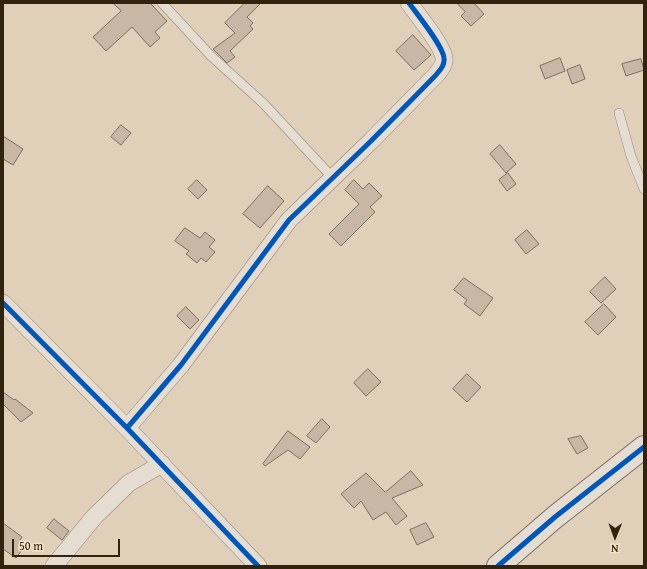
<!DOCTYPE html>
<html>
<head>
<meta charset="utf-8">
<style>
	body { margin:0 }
	#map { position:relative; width:647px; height:569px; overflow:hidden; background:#e0cfb9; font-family:"Gentium Book Plus",serif }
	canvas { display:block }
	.frame { position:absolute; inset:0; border:4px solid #31230e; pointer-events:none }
	.north { position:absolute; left:595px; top:517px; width:40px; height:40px; -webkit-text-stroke:3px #f5e2c7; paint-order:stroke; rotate:181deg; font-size:11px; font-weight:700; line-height:16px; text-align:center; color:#31230e }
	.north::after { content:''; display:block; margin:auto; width:14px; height:18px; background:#31230e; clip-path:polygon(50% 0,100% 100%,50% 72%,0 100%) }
	.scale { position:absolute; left:12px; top:539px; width:108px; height:18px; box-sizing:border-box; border:2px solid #31230e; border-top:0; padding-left:5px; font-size:12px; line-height:14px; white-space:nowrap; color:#31230e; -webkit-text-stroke:3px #f5e2c7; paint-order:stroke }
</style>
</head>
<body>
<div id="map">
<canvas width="647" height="569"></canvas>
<div class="frame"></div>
<div class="north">N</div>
<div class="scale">50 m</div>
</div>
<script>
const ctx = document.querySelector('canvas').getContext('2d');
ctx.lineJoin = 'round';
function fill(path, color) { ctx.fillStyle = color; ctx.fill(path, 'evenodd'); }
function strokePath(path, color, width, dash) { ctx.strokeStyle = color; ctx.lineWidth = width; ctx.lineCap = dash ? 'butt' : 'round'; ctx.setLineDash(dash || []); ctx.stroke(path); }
const building = new Path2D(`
	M113,3H150L167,21L155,32L160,38L150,47L132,27L106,51L93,37L121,11Z
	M245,3H261L247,17L253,23L250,26L253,29L230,51L235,57L227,63L213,49L235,33L225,23Z
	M457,3H474L484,14L471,26L461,16L465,12Z
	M413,35L431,55L414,70L396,51Z
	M560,58L565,71L545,79L540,66Z
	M641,59L644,70L626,76L622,64Z
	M580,65L585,79L572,84L567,70Z
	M121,125L131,133L121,145L111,137Z
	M3,136L23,149L13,165L3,159Z
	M500,145L516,164L506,173L490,154Z
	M508,173L516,184L507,191L499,180Z
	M197,180L207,190L198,199L188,189Z
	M354,180L363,189L369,183L382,196L370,207L375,212L341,246L329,234L359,204L345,190Z
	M268,186L284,201L260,228L243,214Z
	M185,228L200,238L205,232L215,240L209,247L215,252L206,262L201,258L197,263L186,254L189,251L175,241Z
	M527,230L539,244L526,254L515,240Z
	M605,277L616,289L601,303L590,292Z
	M464,278L493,298L480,316L464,304L467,300L454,290Z
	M604,304L616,317L598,335L585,322Z
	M186,307L199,320L190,329L177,316Z
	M368,369L381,382L366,396L354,383Z
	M467,374L481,387L467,402L453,389Z
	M3,392L14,400L15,399L33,413L21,422L3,404Z
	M322,419L330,427L316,443L307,436Z
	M288,431L310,447L300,459L288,450L265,466L263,464Z
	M581,436L588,448L577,454L568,439Z
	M411,471L423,485L392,498L407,516L396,525L386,512L373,520L361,501L354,508L341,494L366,473L385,492Z
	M54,519L69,531L62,540L47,528Z
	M3,523L22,537L19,542L25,546L16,558L3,549Z
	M426,523L434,537L417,545L410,530Z`);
fill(building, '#c9b7a5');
strokePath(building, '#7a6f61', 1);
const lane = new Path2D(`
	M162,3L211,56L263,103L333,178
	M619,113L631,156L644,189`);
const street = new Path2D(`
	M3,303L127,428L258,566
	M127,428L181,365L289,220L371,141L436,75C440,70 445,65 444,58C443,46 417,14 409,3
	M54,566L94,517L129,483L162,464`);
const secondary = new Path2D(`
	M498,566L555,517L644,447`);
strokePath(lane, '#928778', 10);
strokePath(street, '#928778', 18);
strokePath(secondary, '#7a6f61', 24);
strokePath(lane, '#e5ddd2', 9);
strokePath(street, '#e5ddd2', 17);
strokePath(secondary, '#e5ddd2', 22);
strokePath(new Path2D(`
	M3,303L127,428L258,566
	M127,428L181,365L289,220L371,141L436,75C440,70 445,65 444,58C443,46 417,14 409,3
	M498,566L555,517L644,447`), '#0057b8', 5);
</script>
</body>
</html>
